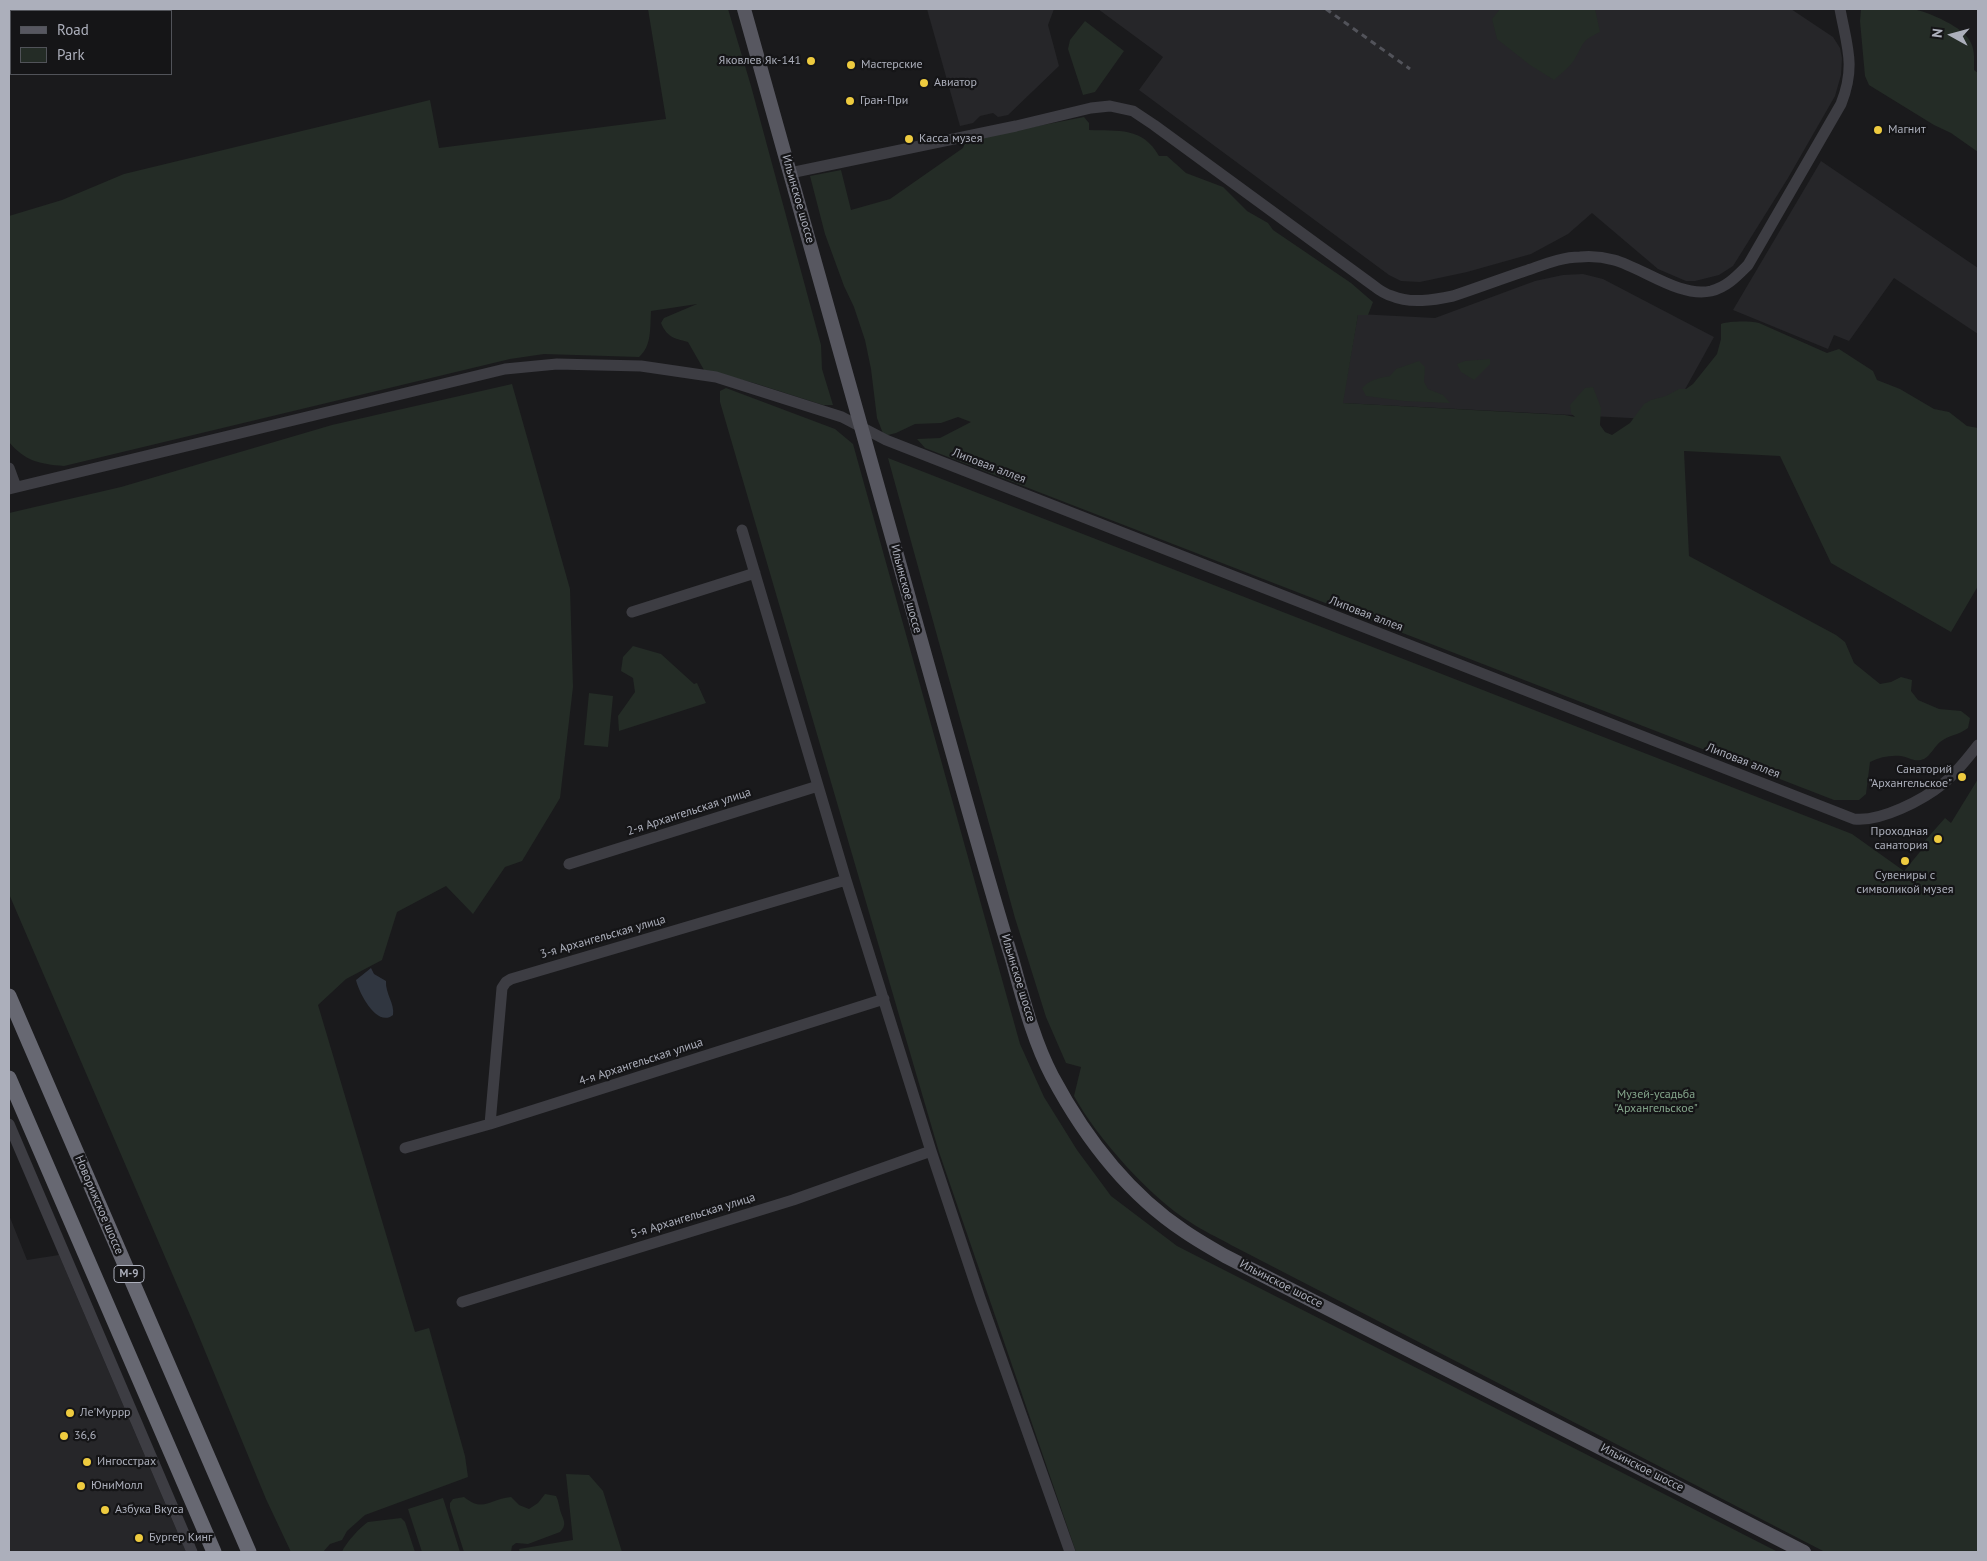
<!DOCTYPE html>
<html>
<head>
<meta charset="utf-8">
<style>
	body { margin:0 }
	#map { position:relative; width:1987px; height:1561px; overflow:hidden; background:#1a1a1c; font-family:"PT Sans",sans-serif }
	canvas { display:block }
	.frame { position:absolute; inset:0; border:10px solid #acafbb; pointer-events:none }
	.legend { position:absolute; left:10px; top:10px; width:162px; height:65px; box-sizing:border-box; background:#151517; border:1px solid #515359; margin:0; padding:6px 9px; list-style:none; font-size:15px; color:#acafbb }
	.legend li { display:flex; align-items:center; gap:10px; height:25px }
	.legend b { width:25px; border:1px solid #515359 }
	.north { position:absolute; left:1927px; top:10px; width:50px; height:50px; -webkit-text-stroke:4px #151517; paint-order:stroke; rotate:277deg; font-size:14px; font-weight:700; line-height:20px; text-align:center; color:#acafbb }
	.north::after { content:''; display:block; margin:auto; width:18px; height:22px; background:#acafbb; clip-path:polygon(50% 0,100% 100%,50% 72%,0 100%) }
</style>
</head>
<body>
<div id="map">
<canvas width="1987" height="1561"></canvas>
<div class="frame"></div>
<ul class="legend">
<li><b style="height:6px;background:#575760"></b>Road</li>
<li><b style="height:14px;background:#242c26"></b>Park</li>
</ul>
<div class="north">N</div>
</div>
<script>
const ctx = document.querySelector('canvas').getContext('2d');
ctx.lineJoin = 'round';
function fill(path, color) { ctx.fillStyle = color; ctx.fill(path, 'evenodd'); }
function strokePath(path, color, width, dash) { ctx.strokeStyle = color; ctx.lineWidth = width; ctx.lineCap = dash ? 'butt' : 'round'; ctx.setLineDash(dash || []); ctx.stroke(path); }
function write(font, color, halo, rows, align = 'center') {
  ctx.font = font + ' "PT Sans",sans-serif'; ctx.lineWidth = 4.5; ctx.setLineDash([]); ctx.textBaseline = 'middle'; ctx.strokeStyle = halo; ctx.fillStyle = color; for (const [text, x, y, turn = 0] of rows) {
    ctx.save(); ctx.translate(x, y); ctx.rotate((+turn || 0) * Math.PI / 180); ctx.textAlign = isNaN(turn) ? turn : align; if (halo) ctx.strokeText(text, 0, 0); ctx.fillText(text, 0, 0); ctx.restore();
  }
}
fill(new Path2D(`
	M927,9H1054L1048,25L1059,66L1008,115L998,117L993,113L980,116L973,123L960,126Z
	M1098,9H1791L1833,37L1840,48L1842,58L1841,75L1835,96L1788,178L1733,266L1719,275L1695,281H1686L1658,269L1592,213L1568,234L1531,254L1467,272L1420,282L1401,281L1389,275L1139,90L1163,57Z
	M1821,161L1978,268V334L1894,278L1849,341L1834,335L1828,349L1733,310Z
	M1583,274L1603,279L1714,337L1668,420L1342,403L1358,314L1435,318L1535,281L1563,275Z
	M9,1215L27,1260L59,1255L186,1552H9Z`), '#262629');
fill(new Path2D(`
	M9,9H108L100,11H11V36L9,37Z
	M648,9H728L751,86L821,345L822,369L833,405H823L754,383L704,370L688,342C673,338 667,337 661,323L664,318L697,304L651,311C650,327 652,346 639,357L544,354L510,359L64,466C39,464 25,461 9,442V216L62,200L124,174L430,100L439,148L666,119Z
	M1500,9H1595L1600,32C1579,42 1585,43 1574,60C1569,68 1560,74 1554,80L1530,65L1497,39L1492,19Z
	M1861,9C1877,9 1896,6 1912,9C1927,11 1966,28 1971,43C1975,51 1974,61 1974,70L1978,73V152L1951,133L1934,125L1869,85L1865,76L1860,21Z
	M1085,21L1124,51L1095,92L1083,95L1068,49L1070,40Z
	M1084,117L1089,123V130C1118,131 1143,127 1159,156H1167L1186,173L1223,187L1247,211L1268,223L1273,230L1351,283L1373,302L1368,315H1358L1343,403L1565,415L1575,417L1571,413L1570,405L1585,388L1593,387L1601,408L1600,425L1605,432L1612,435L1630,423L1644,404L1651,400L1666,396L1679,389H1686L1693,384L1717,354L1721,339V324C1730,321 1749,321 1759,323L1827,353L1839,349L1873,371L1877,380L1900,389L1934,409L1949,412L1967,426L1978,428V586L1951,632L1831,563L1780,456L1684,451L1689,556L1836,635L1845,642L1854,663L1880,684L1891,682L1901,677L1912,680L1911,691L1918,700L1939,709L1961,711L1970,718L1968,728C1959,735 1949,735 1940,742C1935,746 1930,756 1924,759C1915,763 1909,757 1901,756C1890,755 1880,757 1870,762L1866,794L1859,800H1834L925,448L917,439L940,438L971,422L958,417L941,423L915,424L896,433L884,436L877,418L871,369L865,340L854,307L844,286L825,234L810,176L841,170L851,210L890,199L963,148L966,140Z
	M1490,359V364L1474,380L1461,372L1457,364L1465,361Z
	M1419,361L1425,367L1424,382L1428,389L1443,395L1450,403L1404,401L1366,396L1362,388C1371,379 1379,378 1390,376L1396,369Z
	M512,384L570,589L573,687L560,798L522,861L505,867L473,914L446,886L397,912L382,960L346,979L318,1005L415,1332L429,1328L465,1456L468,1477L365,1515L347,1531L342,1540L330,1544L323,1552H291L266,1499L193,1322L9,894V513L121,487L332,425Z
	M726,388L835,429L853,444L1020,1044L1044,1097L1077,1150L1111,1196L1177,1246L1778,1552H1076L939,1152L720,402V391Z
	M888,458L1852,834L1904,871L1924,847L1922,844L1945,818L1951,823L1978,779V1552H1825L1231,1245C1217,1237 1203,1231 1190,1222C1150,1197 1097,1138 1074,1096L1081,1067L1066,1063L1046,1017L1015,918Z
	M633,646L661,654L694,684L697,683L706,703L619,731L618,716L635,692L633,678L621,671L623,657Z
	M589,693L613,696L608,747L584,745Z
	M566,1474L589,1475L603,1491L622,1552H520L519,1549L573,1540Z
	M545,1494L556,1496C559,1502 559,1507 561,1513C564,1521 567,1525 560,1532L528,1544L516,1543L512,1546L511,1552H464L450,1508V1503L453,1499L464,1497C484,1513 489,1499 511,1497L519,1505L529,1509L538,1503Z
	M443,1498L460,1552H422L408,1509Z
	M401,1518L405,1522L415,1552H342C345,1544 360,1527 368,1522Z`), '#242c26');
fill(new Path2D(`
	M371,968L374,974L386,981C385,993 395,1004 393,1015C377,1028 359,993 356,980Z`), '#303640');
strokePath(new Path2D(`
	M790,173L1016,126L1091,108L1110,106L1133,111L1154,125L1374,286C1379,290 1385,294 1392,296C1410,304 1434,300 1453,296C1477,288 1501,279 1525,271C1543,265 1561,257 1580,257C1591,256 1603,257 1614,260C1643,268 1680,298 1711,291C1727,287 1737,276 1748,265L1841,104C1856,66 1847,47 1840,9
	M9,468L16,487
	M9,489L505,369L557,364L641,366L716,377L842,417L886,440L1854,819C1881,822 1923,800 1944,783C1957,772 1968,758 1978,745
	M742,530L846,880L931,1151L980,1298L1070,1552
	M632,612L755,573
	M569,864L818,786
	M9,1124L192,1552
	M490,1124L502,988L506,982L511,979L846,880
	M405,1148L490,1124L884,999
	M462,1302L793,1200L931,1151`), '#3d3d43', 11);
strokePath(new Path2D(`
	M744,9C815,257 882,507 953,755C972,823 991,891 1012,959C1023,998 1033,1040 1052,1076C1084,1136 1127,1193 1184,1231C1197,1240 1211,1248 1225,1256L1804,1552`), '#575760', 14);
strokePath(new Path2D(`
	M9,996L249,1552
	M9,1078L214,1552`), '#676872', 15);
strokePath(new Path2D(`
	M800,9V10
	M1326,9L1410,69`), '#52535a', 3, [6, 5]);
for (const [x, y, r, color] of [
	[811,61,5,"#eecb3f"],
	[851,65,5,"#eecb3f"],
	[924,83,5,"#eecb3f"],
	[850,101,5,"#eecb3f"],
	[1878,130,5,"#eecb3f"],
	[909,139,5,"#eecb3f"],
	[1962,777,5,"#eecb3f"],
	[1938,839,5,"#eecb3f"],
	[1905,861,5,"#eecb3f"],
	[70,1413,5,"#eecb3f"],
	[64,1436,5,"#eecb3f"],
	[87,1462,5,"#eecb3f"],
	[81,1486,5,"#eecb3f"],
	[105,1510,5,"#eecb3f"],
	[139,1538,5,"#eecb3f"]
]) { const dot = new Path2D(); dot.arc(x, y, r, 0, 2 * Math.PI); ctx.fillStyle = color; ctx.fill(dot); strokePath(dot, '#151517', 2); }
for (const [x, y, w] of [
	[129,1274,30]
]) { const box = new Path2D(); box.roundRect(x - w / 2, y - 8.5, w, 17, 4); ctx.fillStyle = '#151517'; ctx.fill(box); strokePath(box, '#acafbb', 1); }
write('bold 11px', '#acafbb', null, [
	["М-9",129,1274]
]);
write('12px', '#acafbb', '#151517', [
	["Яковлев Як-141",801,61,"right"],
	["Мастерские",861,65],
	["Авиатор",934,83],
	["Гран-При",860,101],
	["Магнит",1888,130],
	["Касса музея",919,139],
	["Санаторий",1952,770,"right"],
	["\"Архангельское\"",1952,784,"right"],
	["Проходная",1928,832,"right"],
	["санатория",1928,846,"right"],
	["Сувениры с",1905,876,"center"],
	["символикой музея",1905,890,"center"],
	["Ле'Муррр",80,1413],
	["36,6",74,1436],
	["Ингосстрах",97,1462],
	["ЮниМолл",91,1486],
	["Азбука Вкуса",115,1510],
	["Бургер Кинг",149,1538]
], 'left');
write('12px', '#acafbb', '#151517', [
	["Ильинское шоссе",798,199,74],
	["Липовая аллея",989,466,21],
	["Ильинское шоссе",906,589,75],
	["Липовая аллея",1366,614,21],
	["Липовая аллея",1743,761,21],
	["2-я Архангельская улица",689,812,-18],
	["3-я Архангельская улица",603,937,-16],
	["Ильинское шоссе",1018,978,73],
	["4-я Архангельская улица",641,1062,-18],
	["Новорижское шоссе",99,1205,67],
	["5-я Архангельская улица",693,1216,-17],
	["Ильинское шоссе",1281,1284,27],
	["Ильинское шоссе",1642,1468,27]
]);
write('12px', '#84a58b', '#151517', [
	["Музей-усадьба",1656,1095],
	["\"Архангельское\"",1656,1109]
]);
</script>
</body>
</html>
